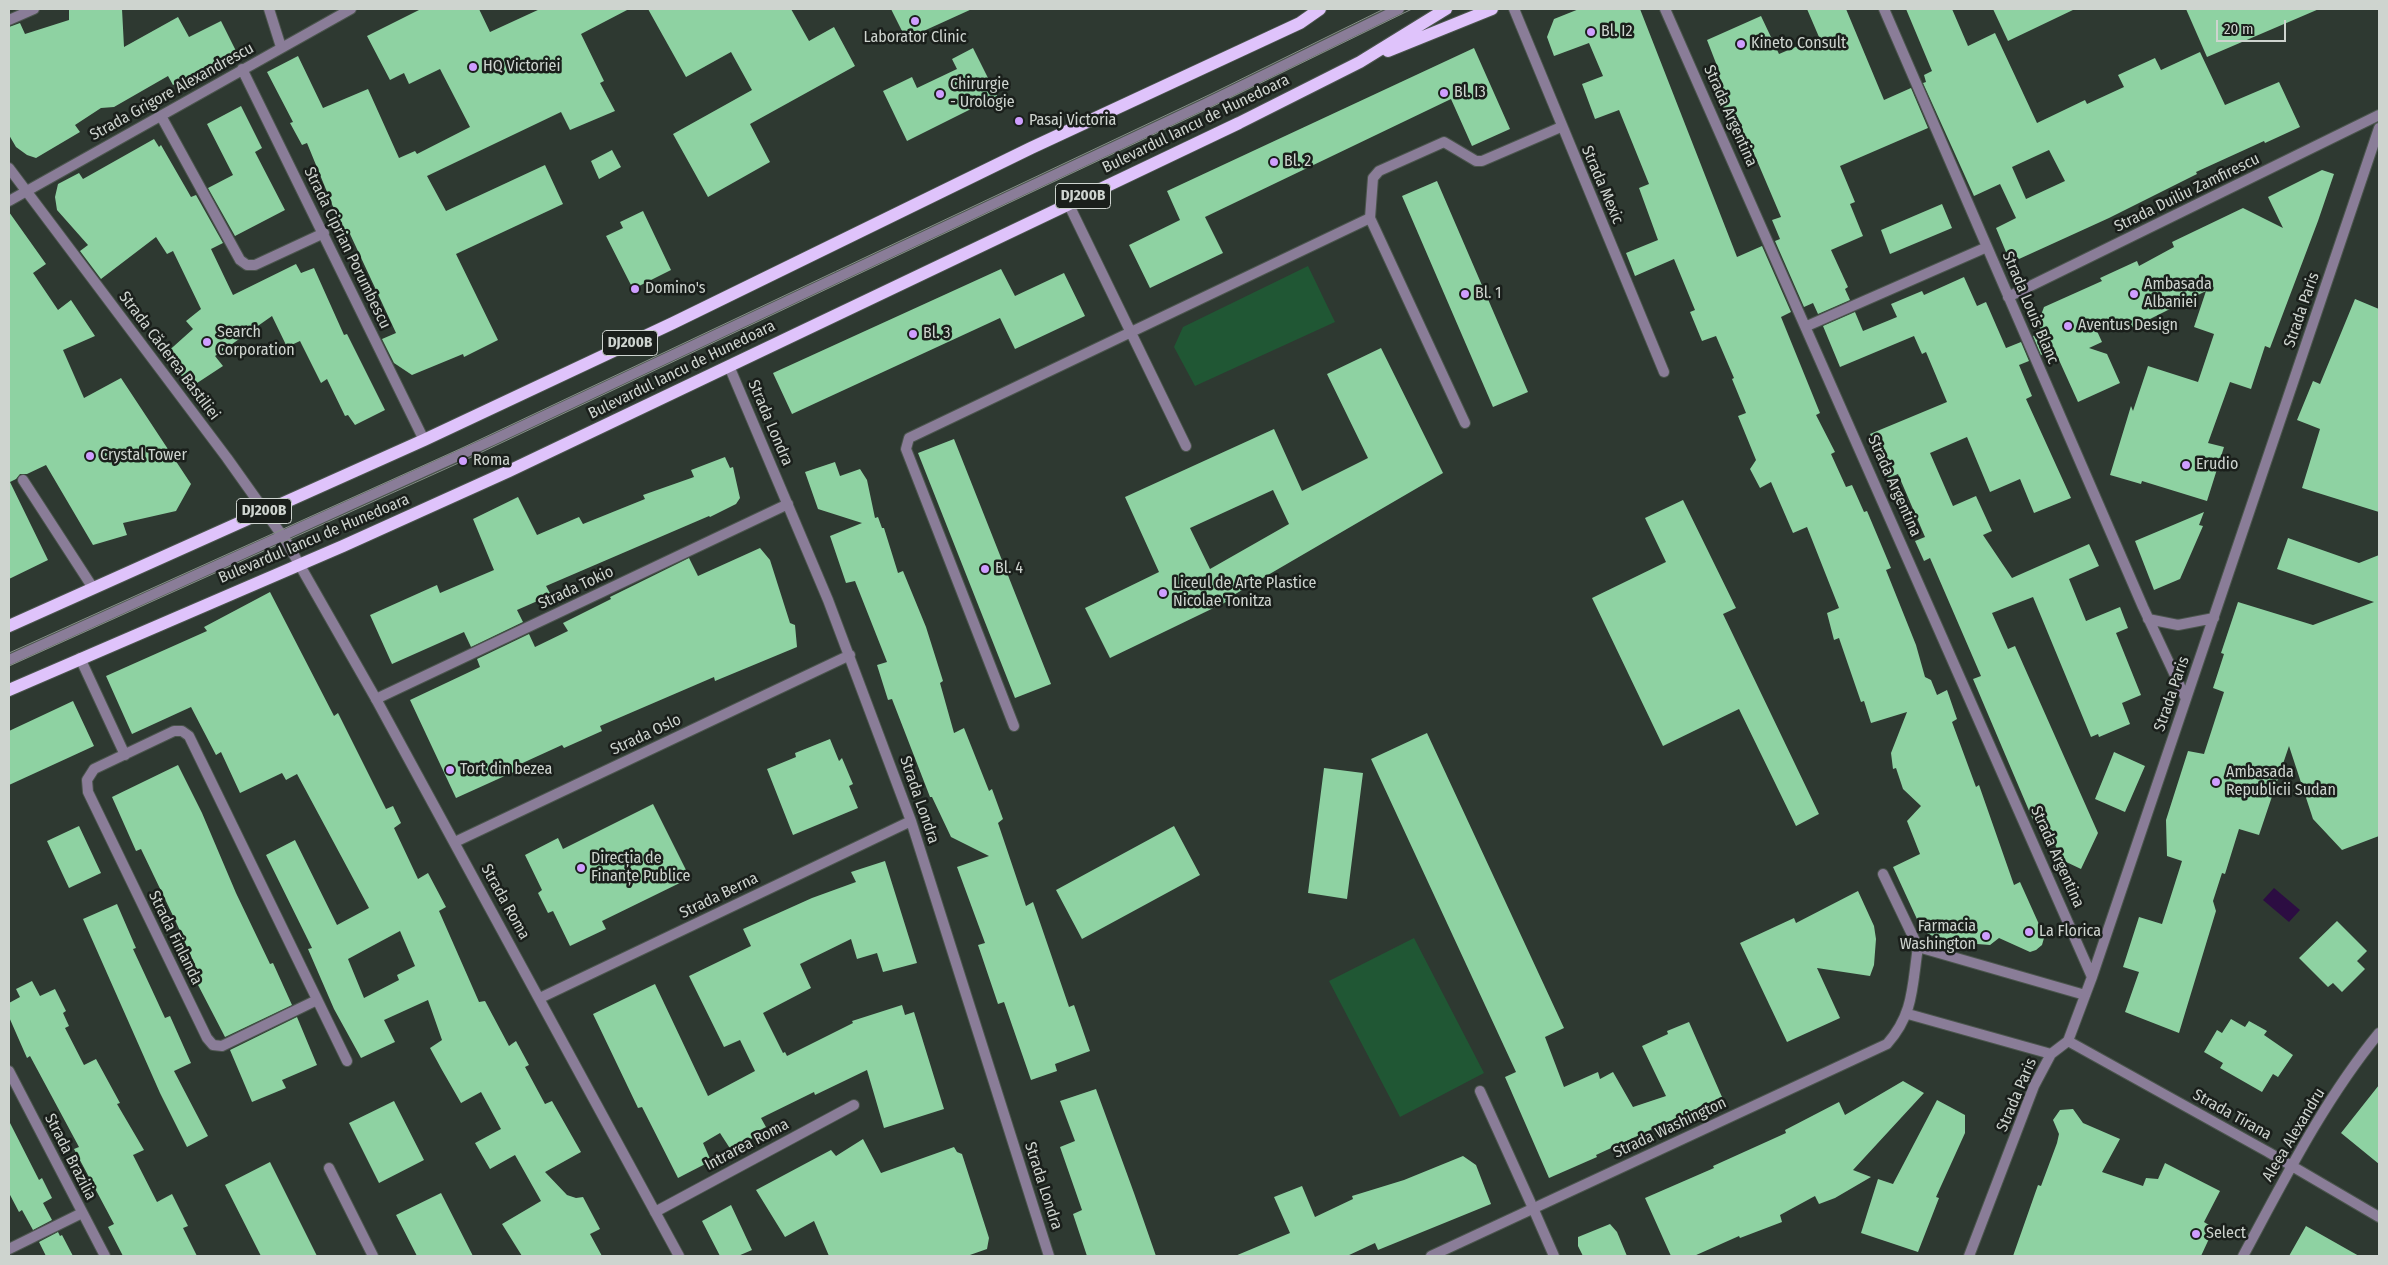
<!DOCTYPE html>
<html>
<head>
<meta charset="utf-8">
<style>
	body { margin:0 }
	#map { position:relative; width:2388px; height:1265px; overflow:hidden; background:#2e3931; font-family:"Fira Sans Condensed",sans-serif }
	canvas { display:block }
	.frame { position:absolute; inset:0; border:10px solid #ced4cf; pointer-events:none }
	.scale { position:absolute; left:2216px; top:20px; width:70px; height:22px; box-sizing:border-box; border:2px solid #ced4cf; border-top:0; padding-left:6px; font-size:15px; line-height:18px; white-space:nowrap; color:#ced4cf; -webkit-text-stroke:4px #1a1f1b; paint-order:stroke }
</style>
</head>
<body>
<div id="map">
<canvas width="2388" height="1265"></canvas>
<div class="frame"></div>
<div class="scale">20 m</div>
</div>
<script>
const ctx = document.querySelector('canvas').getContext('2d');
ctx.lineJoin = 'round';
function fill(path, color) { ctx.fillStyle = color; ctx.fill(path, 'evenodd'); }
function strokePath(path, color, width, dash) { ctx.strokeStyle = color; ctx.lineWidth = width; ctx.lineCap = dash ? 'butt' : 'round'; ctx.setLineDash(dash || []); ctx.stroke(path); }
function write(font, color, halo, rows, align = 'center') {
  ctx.font = font + ' "Fira Sans Condensed",sans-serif'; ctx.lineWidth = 5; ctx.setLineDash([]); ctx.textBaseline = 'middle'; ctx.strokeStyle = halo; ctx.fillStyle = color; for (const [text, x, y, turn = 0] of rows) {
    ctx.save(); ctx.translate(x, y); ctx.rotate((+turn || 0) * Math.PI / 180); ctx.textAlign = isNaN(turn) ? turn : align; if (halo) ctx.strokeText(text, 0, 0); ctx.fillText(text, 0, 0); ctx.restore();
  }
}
fill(new Path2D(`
	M1308,266L1335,322L1195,386L1174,347L1183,327Z
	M1414,938L1484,1073L1400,1117L1329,981Z`), '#205734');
fill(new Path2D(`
	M2274,888L2300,910L2289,922L2263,900Z`), '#2c0d42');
fill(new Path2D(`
	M69,9H122L124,47L178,17L189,37L221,21L238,55L212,68L210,64L173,85L168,76L114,107L101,108L75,125L80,132L36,158L27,155L16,147L9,135V27L20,23L25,34L69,20Z
	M421,9H479L490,32L540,9H629L581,34L604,81L600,83L615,111L570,130L561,112L427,176L446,211L545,165L563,204L456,254L498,340L464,357L463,354L412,375L394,363L382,339L396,333L350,234L345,236L307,143L302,145L290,123L293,122L267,72L298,56L323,108L368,89L399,158L415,151L417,154L470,127L440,69L409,84L404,73L390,80L367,36Z
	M648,9H791L809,41L834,27L855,66L750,124L770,162L708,197L673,134L752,90L731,52L686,77Z
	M891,9H972L906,39Z
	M1579,9H1640L1737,257L1762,246L1791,312L1781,317L1820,413L1816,415L1835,452L1831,454L1846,487L1852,485L1864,512L1867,511L1891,568L1886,570L1916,645L1925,677L1931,680L1937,695L1947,690L1957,719L1952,722L1976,787L1979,785L2014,885L2020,882L2042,931L2044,938L2042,945L2036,950L2030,952L1999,938L1990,945L1964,943L1930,935L1922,930L1893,867L1920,854L1907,821L1921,806L1903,789L1896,768L1893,769L1891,753L1907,712L1871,723L1864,701L1861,702L1839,638L1834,640L1827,613L1839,608L1807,527L1793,533L1771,482L1760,488L1750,469L1756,460L1738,416L1746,413L1732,379L1734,378L1716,336L1702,341L1690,312L1695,310L1674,259L1635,276L1626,253L1658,240L1639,188L1649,184L1619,110L1595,119L1582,84L1603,76L1589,43L1554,56L1547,37L1554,19Z
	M1807,9H1846L1884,100L1911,88L1928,128L1840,166L1855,202L1850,204L1863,236L1831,250L1848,287L1845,289L1850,300L1818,314L1813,303L1804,307L1775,241L1780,239L1772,220L1781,217L1752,149L1743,153L1723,115L1726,114L1710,75L1719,71L1707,40L1761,16L1779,54L1819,37Z
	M1906,9H1952L1968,46L1995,33L2037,123L2085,100L2087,104L2124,87L2118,75L2155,58L2161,70L2200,52L2225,105L2279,82L2300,127L2265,143L2264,141L2196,172L2197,174L2109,218L2019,259L2006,252L1996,228L2016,218L2000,184L1974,196L1941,123L1923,83L1926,82L1924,75L1932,71ZM2049,150L2065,181L2026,199L2012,167Z
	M1993,9H2075L2008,41Z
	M2186,9H2319L2207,57Z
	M973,48L997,96L907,141L883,91L912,77L917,88L957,69L952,59Z
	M1474,48L1510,129L1472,146L1451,99L1205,217L1223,253L1150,288L1129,245L1180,220L1167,191Z
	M241,106L262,148L255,152L285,210L235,236L208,188L233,175L207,124Z
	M154,139L159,147L161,145L191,197L196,195L223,243L211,249L233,295L296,264L301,273L314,268L344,335L347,334L385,410L355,425L348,415L345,416L327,379L321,383L300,341L287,347L272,316L215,356L223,366L191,387L164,355L193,329L186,321L201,309L173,251L167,254L156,237L101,279L80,251L88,245L57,210L55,197L58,184L79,173L83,179Z
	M612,150L621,167L599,179L591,161Z
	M2322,170L2334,174L2318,221L2270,348L2265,346L2251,389L2230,382L2208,443L2224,447L2207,501L2142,481L2141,484L2110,475L2131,406L2133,411L2148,366L2198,382L2214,334L2194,327L2206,291L2134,327L2092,320L2102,342L2089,348L2107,354L2120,383L2078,402L2054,349L2041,355L2033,336L2042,333L2038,323L2044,307L2102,281L2100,278L2137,261L2139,266L2174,247L2172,242L2243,208L2283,228L2268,197Z
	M1437,181L1528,392L1493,407L1402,196Z
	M1942,204L1952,228L1890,254L1881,230Z
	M643,211L671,270L633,289L606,236L623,228L620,222Z
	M9,212L46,264L33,273L58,310L71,300L95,336L63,350L84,398L121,378L191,484L176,511L123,523L127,535L93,545L46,465L27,474H20L16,479L10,482L48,560L9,579Z
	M1001,269L1015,296L1064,273L1085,316L1015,349L1000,318L792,414L773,373Z
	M1964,277L1977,306L1986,302L2006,348L2021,342L2029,361L2019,365L2032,396L2026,399L2071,498L2034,513L2020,479L1990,492L1967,437L1930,453L1953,506L1976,496L1992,531L1983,535L2012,578L2089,544L2099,566L2069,579L2086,621L2120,607L2128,628L2116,633L2141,695L2122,703L2130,724L2099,737L2098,734L2091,737L2033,597L1992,613L2008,649L2015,646L2098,833L2081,869L2062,860L2042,816L2033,820L1973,679L1981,676L1930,558L1924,561L1915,541L1925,537L1898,474L1888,478L1870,434L1947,402L1926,352L1922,354L1914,336L1840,367L1823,326L1855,312L1863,331L1897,317L1891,304L1922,291L1924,295Z
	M2355,299L2379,309V512L2302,488L2320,429L2297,420L2313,381L2320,384Z
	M1381,348L1443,473L1225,600L1226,602L1110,658L1085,608L1159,572L1125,497L1274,429L1302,491L1368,458L1327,374ZM1273,490L1289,524L1210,569L1190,528Z
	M954,439L1051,684L1015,698L918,453Z
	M725,457L730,468L733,467L740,498L736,504L710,517L709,516L546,586L551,595L517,610L523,622L471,647L464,632L392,664L370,615L437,585L440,593L494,570L473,519L518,497L537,535L579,517L583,524L645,499L643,495L694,477L691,470Z
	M835,462L840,476L860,469L867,480L875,518L878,517L882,528H884L898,573L903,571L926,627L943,681L940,683L954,733L964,728L989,791L992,789L1003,819L998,823L1026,906L1033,902L1069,1007L1074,1005L1090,1051L1055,1064L1057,1071L1031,1080L1004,1002L998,1004L978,945L985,943L957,867L989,856L951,837L932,797H930L892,699L888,700L877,665L887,662L855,581L846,583L830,536L862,523L818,509L805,472Z
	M1683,500L1736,608L1723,614L1819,814L1796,826L1739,709L1663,746L1592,598L1666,562L1645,518Z
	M2204,512L2199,525L2203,526L2180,579L2154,590L2135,541Z
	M2288,538L2359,563L2379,555V836L2342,850L2313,819L2289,746L2259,835L2239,829L2225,874L2222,873L2213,901L2216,911L2179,1033L2125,1012L2139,972L2123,967L2139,917L2162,924L2182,861L2167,856L2166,820L2188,751L2204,754L2224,692L2213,688L2224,654L2221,653L2238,602L2313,625L2374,602L2277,569Z
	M760,548L770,560L790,623L795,625L797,647L715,681L714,677L600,726L602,731L564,748L562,745L516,766L518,770L456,798L410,700L480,667L477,659L529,634L535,647L568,631L563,623L611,599L610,597L689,558L698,576Z
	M270,592L334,716L338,713L386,809L393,806L401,823L394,828L418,879L428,873L446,907L439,911L479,1002L485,1001L509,1046L516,1041L529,1065L525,1067L545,1104L552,1101L581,1152L545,1172L567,1195L576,1198L583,1197L600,1229L590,1234L602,1256H522L502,1224L541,1201L515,1155L490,1169L475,1143L501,1129L481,1092L461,1103L442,1070L430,1048L442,1040L428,1000L384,1020L395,1042L361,1058L334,1009L308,949L312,948L266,855L295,840L337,925L369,908L297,774L286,780L282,773L240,793L221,752L216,755L191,707L132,734L106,676L207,631L204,627ZM400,931L415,966L397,975L399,980L364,998L348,959Z
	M73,701L94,746L9,785V731Z
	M1427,733L1564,1028L1545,1037L1564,1087L1598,1072L1600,1079L1613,1072L1633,1107L1666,1096L1642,1046L1668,1034L1667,1031L1689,1022L1722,1097L1596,1155L1597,1157L1549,1178L1505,1077L1516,1072L1371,759Z
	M830,739L839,761L842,758L853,784L849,786L858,808L793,835L767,769L796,757L795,753Z
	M2114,752L2145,766L2125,812L2095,799Z
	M178,765L202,813L236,893L270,964L273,963L292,1005L225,1037L197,983L202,981L176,922L141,849L136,851L112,797Z
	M1324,768L1363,773L1347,899L1308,893Z
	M653,804L690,878L602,921L606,929L570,946L553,911L548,913L538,893L542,890L525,855L558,838L563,849Z
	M79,826L101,873L69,888L47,841Z
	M1174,826L1200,875L1082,939L1056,890Z
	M885,861L917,963L883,972L877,953L857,959L851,939L800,964L811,988L763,1013L783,1053L785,1052L787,1056L853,1023L852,1021L902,1005L905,1015L914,1012L944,1109L884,1128L867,1070L815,1095L814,1092L761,1118L766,1127L758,1131L760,1134L731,1150L720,1133L703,1143L711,1161L678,1178L642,1107L638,1108L593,1014L655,984L708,1096L755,1071L740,1040L724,1047L689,976L751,946L743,929L812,898L856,882L851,872Z
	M1858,891L1874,926L1876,939L1874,965L1870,976L1817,968L1840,1018L1787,1042L1740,943L1794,918L1796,923Z
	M117,904L136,948L133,949L165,1018L170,1016L191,1063L174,1071L208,1136L187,1147L160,1093L83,919Z
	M2337,921L2367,951L2357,961L2365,969L2342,992L2333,983L2328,987L2299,958Z
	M32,981L40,996L55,989L66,1011L63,1013L69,1026L65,1028L84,1065L96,1059L120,1103L117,1104L144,1150L133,1155L157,1202L172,1194L188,1226L183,1228L197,1256H123L108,1227L114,1224L74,1149L79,1147L30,1056L27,1058L9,1017V1003L20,997L16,989Z
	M297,1017L317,1065L282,1080L286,1088L252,1102L230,1050Z
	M2231,1019L2245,1027L2249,1021L2267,1031L2264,1035L2293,1055L2278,1077L2273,1074L2262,1092L2220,1068L2223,1063L2204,1052L2217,1030L2222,1033Z
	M1903,1081L1924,1093L1853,1170L1871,1177L1835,1198L1819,1204L1815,1196L1780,1215L1782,1222L1740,1238L1739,1236L1694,1256H1671L1645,1198L1714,1168L1713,1166L1786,1133L1785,1130L1839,1102L1845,1115Z
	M2379,1085V1164L2341,1133Z
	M1096,1089L1134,1193L1156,1256H1087L1073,1214L1082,1210L1060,1147L1075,1141L1060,1101Z
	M1937,1100L1965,1115V1133L1936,1197L1939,1198L1918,1252L1861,1233L1878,1179L1893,1184Z
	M394,1101L424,1160L379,1183L349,1123Z
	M2073,1109L2083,1123L2120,1139L2102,1172L2143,1186L2146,1178L2158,1179L2165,1163L2220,1191L2204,1222L2214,1228L2201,1256H2013L2038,1185L2041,1186L2057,1143L2059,1134L2053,1120L2060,1110Z
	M9,1121L39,1180L42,1178L52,1198L43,1203L52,1220L33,1230L22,1210L19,1212L9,1193Z
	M863,1139L881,1173L954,1147L957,1152L962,1154L989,1238L987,1249L967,1256H829L814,1221L785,1237L756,1190L831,1150L836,1156Z
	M1463,1156L1476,1165L1491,1204L1378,1250L1375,1243L1347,1256H1235L1290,1233L1274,1197L1302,1186L1315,1217L1353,1199L1352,1196L1404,1180Z
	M270,1162L317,1256H261L225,1185Z
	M441,1193L473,1256H417L396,1215Z
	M731,1205L752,1250L738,1256H720L702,1221Z
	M1610,1224L1617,1232L1627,1256H1583L1578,1246V1237Z
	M2306,1226L2359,1256H2289Z
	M58,1232L60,1236L62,1235L73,1256H46L39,1242Z`), '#8ed2a2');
const service = new Path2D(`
	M1068,203L1186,446
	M1370,218L1373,178L1379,171L1444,142L1476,161H1482L1561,127
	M23,480L93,588
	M9,660L493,440L1205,104L1399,9
	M1014,726L906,449L909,438L1370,218L1465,423
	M1883,874L1918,947
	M1480,1091L1533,1208
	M329,1168L373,1256`);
const minor = new Path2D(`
	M269,9L281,47
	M1514,9L1664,372
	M1665,9L2092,977
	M1884,9L2143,607L2186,699
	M9,20L34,9
	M242,69L424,440
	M161,116L240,260L247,265H255L324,233
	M9,201L351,9
	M2008,297L2379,115
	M1807,326L1987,247
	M729,366L828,600L911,821L1049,1256
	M2148,619L2178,625L2214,618
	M80,658L125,755
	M376,699L788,504
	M455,842L850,655
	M540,998L911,821
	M317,1000L222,1046L213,1045L207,1038L88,792L87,780L94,769L174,731H182L189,736L347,1061
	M1908,1014L2051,1054
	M2068,1041L2268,1152L2379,1217
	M9,1071L105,1256
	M1533,1208L1554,1256
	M655,1212L854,1105
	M9,1249L82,1213
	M1431,1256L1887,1044C1914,1014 1912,986 1918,947L2085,995
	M1969,1256L2034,1086L2051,1054L2068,1041L2092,977L2379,128
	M2243,1256C2284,1180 2324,1100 2379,1033`);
const tertiary = new Path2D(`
	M9,168L227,458L286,541L376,699L679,1256`);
const primary = new Path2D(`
	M1388,51L1492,9
	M9,626L424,440L673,323L1031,148L1300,23L1320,9
	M9,690L343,546L509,471L1239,123L1360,62L1446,9`);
strokePath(service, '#4b554d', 12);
strokePath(minor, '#4b554d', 12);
strokePath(tertiary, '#4b554d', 12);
strokePath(primary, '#4b554d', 14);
strokePath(service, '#8a7d98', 10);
strokePath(minor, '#8a7d98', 10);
strokePath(tertiary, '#8a7d98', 10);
strokePath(primary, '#dfc3fb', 12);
strokePath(new Path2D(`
	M9,653L460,449L1211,94L1384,9
	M9,666L463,461L1199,113L1412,9`), '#868f88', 1);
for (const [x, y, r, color] of [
	[915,21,5,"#cf9eff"],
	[1591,32,5,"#cf9eff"],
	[1741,44,5,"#cf9eff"],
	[473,67,5,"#cf9eff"],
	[1444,93,5,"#cf9eff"],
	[940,94,5,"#cf9eff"],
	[1019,121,5,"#cf9eff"],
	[1274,162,5,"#cf9eff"],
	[635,289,5,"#cf9eff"],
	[1465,294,5,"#cf9eff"],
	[2134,294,5,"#cf9eff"],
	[2068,326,5,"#cf9eff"],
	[913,334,5,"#cf9eff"],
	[207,342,5,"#cf9eff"],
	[90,456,5,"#cf9eff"],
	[463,461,5,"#cf9eff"],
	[2186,465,5,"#cf9eff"],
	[985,569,5,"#cf9eff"],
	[1163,593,5,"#cf9eff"],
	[450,770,5,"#cf9eff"],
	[2216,782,5,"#cf9eff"],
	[581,868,5,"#cf9eff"],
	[2029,932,5,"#cf9eff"],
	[1986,936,5,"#cf9eff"],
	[2196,1234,5,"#cf9eff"]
]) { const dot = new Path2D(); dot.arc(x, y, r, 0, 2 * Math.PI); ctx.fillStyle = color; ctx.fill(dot); strokePath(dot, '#1a1f1b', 2); }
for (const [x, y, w] of [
	[1083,196,55],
	[630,343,55],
	[264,511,55]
]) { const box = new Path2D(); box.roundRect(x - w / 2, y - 12.5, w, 25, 4); ctx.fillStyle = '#1a1f1b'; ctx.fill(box); strokePath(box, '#ced4cf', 1); }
write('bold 15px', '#ced4cf', null, [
	["DJ200B",1083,196],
	["DJ200B",630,343],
	["DJ200B",264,511]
]);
write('16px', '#ced4cf', '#1a1f1b', [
	["Bl. I2",1601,32],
	["Laborator Clinic",915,38,"center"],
	["Kineto Consult",1751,44],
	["HQ Victoriei",483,67],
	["Chirurgie",950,85],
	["- Urologie",950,103],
	["Bl. I3",1454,93],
	["Pasaj Victoria",1029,121],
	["Bl. 2",1284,162],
	["Ambasada",2144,285],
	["Albaniei",2144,303],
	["Domino's",645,289],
	["Bl. 1",1475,294],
	["Aventus Design",2078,326],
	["Search",217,333],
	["Corporation",217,351],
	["Bl. 3",923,334],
	["Crystal Tower",100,456],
	["Roma",473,461],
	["Erudio",2196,465],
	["Bl. 4",995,569],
	["Liceul de Arte Plastice",1173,584],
	["Nicolae Tonitza",1173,602],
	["Tort din bezea",460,770],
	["Ambasada",2226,773],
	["Republicii Sudan",2226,791],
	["Direcția de",591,859],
	["Finanțe Publice",591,877],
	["Farmacia",1976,927,"right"],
	["Washington",1976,945,"right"],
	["La Florica",2039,932],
	["Select",2206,1234]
], 'left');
write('16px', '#ced4cf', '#1a1f1b', [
	["Strada Grigore Alexandrescu",172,92,-29],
	["Strada Argentina",1730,116,66],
	["Bulevardul Iancu de Hunedoara",1196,124,-26],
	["Strada Mexic",1602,185,67],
	["Strada Duiliu Zamfirescu",2187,193,-26],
	["Strada Ciprian Porumbescu",347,248,64],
	["Strada Louis Blanc",2030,308,67],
	["Strada Paris",2302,310,-71],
	["Strada Căderea Bastiliei",169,356,53],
	["Bulevardul Iancu de Hunedoara",682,370,-26],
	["Strada Londra",770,423,67],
	["Strada Argentina",1894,486,66],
	["Bulevardul Iancu de Hunedoara",314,539,-23],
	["Strada Tokio",576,588,-25],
	["Strada Paris",2172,694,-71],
	["Strada Oslo",646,735,-25],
	["Strada Londra",919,800,71],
	["Strada Argentina",2057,857,66],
	["Strada Berna",719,896,-26],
	["Strada Roma",505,902,61],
	["Strada Finlanda",175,938,64],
	["Strada Paris",2017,1095,-67],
	["Strada Tirana",2232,1115,29],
	["Strada Washington",1670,1128,-25],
	["Aleea Alexandru",2294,1135,-59],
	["Intrarea Roma",747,1145,-28],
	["Strada Brazilia",70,1157,63],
	["Strada Londra",1043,1186,72]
]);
</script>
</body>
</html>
